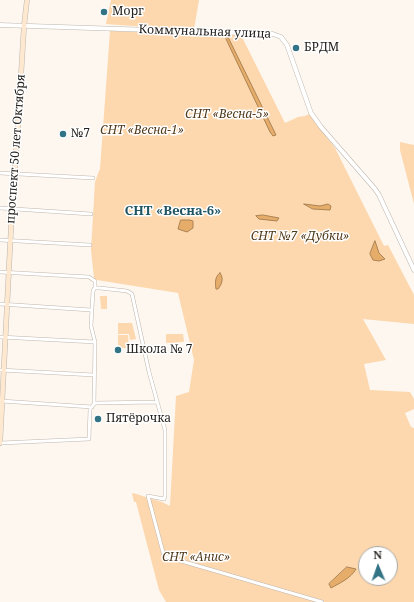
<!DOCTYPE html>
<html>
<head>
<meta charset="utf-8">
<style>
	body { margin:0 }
	#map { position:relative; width:414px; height:602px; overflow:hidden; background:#fef7ef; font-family:"Noto Serif",serif }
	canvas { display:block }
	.north { position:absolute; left:358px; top:546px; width:40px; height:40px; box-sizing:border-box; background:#fff; border:1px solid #a8a7a5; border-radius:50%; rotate:358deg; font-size:11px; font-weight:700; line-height:16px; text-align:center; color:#25221f }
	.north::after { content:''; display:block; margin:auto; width:14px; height:18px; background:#327486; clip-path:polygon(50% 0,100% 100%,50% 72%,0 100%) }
</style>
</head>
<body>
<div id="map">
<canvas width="414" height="602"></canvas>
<div class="north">N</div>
</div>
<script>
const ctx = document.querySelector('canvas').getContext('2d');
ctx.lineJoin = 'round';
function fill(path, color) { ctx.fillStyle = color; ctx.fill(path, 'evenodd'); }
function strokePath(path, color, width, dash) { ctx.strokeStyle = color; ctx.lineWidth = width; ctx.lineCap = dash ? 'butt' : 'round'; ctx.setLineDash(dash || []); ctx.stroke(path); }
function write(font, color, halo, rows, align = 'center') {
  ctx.font = font + ' "Noto Serif",serif'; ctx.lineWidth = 3; ctx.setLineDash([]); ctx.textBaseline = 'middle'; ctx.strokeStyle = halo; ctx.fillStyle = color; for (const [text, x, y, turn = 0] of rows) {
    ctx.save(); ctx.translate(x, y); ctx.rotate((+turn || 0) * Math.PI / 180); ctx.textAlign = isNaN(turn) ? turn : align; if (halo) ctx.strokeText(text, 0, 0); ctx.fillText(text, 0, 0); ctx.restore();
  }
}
fill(new Path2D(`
	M111,0H199L194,29L146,27L106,24Z
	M110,31L241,35L285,123L298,117L305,116L309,114L335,148L384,246L388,245L414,295V324L363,319L386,360L364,364L370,390L410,392L414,399V409L405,413L411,427L414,428V602H166L159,590L136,502H134L132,494L133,493L162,502L170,506L176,396L189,392L194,360L178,293L97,280L94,278L91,250L95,182L99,171L100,169ZM366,554H390V578H366Z
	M400,142L414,145V204L400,150Z
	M100,296H107V309H101Z
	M118,323H132L136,339L130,340L129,334H118Z
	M167,334H183L184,341L183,342L167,343L166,342V335Z
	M118,335H128L129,348H118Z`), '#fdd7ad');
const water = new Path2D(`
	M228,37L276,135L273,136L270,132L226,39Z
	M304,204L320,206L328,204L331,206L330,210L313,209Z
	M263,215L279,218L277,221L259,219L256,216Z
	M181,220H190L193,221V228L187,232L178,229L180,222Z
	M375,241L379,253L385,259L379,261L373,260L370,254Z
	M220,273C224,278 222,284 218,289H216C215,283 215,276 220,273Z
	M347,567L356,569C351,578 340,583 331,588L329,584Z`);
fill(water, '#e6ad6a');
strokePath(water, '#ac8354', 1);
const minor = new Path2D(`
	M0,173L93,178
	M0,208L91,214
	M0,240L90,245
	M0,272L89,277L95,281V288
	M0,304L91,310
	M0,337L95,342
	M0,370L94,375
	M1,401L92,407
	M94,404L95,342L91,326L93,291L94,289L95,288H100L127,291L132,294L149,372L165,430V496L164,499L148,496L164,556L322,602
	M1,443L89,439L90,409L94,404L96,403L157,402`);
const tertiary = new Path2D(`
	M0,25L273,34L281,37L287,45L311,113L321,127L375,189L379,195L414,270`);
const secondary = new Path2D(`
	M0,443L12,209L18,125L24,26L27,0`);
strokePath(minor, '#bdb6af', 4);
strokePath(tertiary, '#bdb6af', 5);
strokePath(secondary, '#bdb6af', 5.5);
strokePath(minor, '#fff', 3);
strokePath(tertiary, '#fff', 4);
strokePath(secondary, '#fee8cf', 4.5);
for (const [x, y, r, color] of [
	[104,12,4,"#327486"],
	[296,48,4,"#327486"],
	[63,134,4,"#327486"],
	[118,350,4,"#327486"],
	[98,419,4,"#327486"]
]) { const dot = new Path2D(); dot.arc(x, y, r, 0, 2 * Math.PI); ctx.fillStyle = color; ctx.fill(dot); strokePath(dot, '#fff', 1.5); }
write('12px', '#25221f', '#fff', [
	["Морг",112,12],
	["БРДМ",304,48],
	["№7",71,134],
	["Школа № 7",126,350],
	["Пятёрочка",106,419]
], 'left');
write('12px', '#25221f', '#fff', [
	["Коммунальная улица",205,32,2],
	["проспект 50 лет Октября",16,149,-86]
]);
write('italic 12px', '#51391c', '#fff', [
	["СНТ «Весна-5»",227,115],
	["СНТ «Весна-1»",142,131],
	["СНТ №7 «Дубки»",300,237],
	["СНТ «Анис»",196,558]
]);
write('bold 13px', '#1f5463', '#fff', [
	["СНТ «Весна-6»",173,211]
]);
</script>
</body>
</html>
